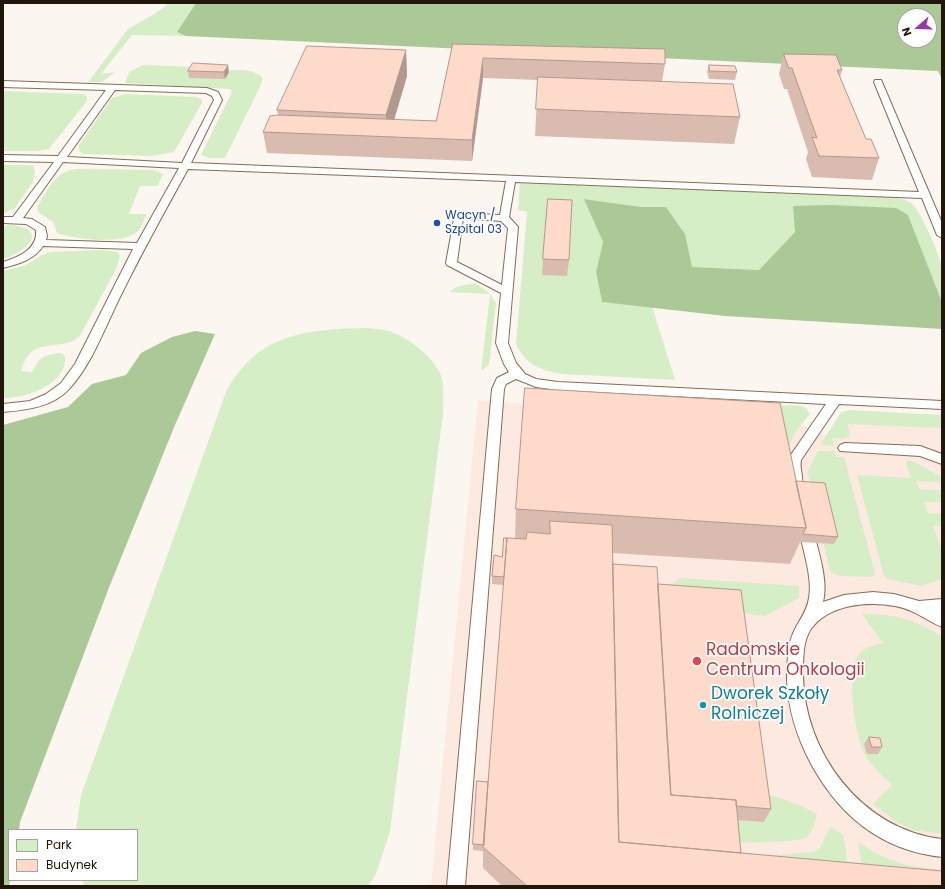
<!DOCTYPE html>
<html>
<head>
<meta charset="utf-8">
<style>
	body { margin:0 }
	#map { position:relative; width:945px; height:889px; overflow:hidden; background:#fcf6f0; font-family:Poppins,sans-serif }
	canvas { display:block }
	.frame { position:absolute; inset:0; border:4px solid #20160b; pointer-events:none }
	.legend { position:absolute; left:8px; top:829px; width:130px; height:52px; box-sizing:border-box; background:#fff; border:1px solid #a6a29d; margin:0; padding:5px 7px; list-style:none; font-size:12px; color:#20160b }
	.legend li { display:flex; align-items:center; gap:8px; height:20px }
	.legend b { width:20px; border:1px solid #a6a29d }
	.north { position:absolute; left:897px; top:8px; width:40px; height:40px; box-sizing:border-box; background:#fff; border:1px solid #a6a29d; border-radius:50%; rotate:250deg; font-size:11px; font-weight:700; line-height:16px; text-align:center; color:#20160b }
	.north::after { content:''; display:block; margin:auto; width:14px; height:18px; background:#9539a3; clip-path:polygon(50% 0,100% 100%,50% 72%,0 100%) }
</style>
</head>
<body>
<div id="map">
<canvas width="945" height="889"></canvas>
<div class="frame"></div>
<ul class="legend">
<li><b style="height:11px;background:#d6eec6"></b>Park</li>
<li><b style="height:11px;background:#fedacb"></b>Budynek</li>
</ul>
<div class="north">N</div>
</div>
<script>
const ctx = document.querySelector('canvas').getContext('2d');
ctx.lineJoin = 'round';
function fill(path, color) { ctx.fillStyle = color; ctx.fill(path, 'evenodd'); }
function strokePath(path, color, width, dash) { ctx.strokeStyle = color; ctx.lineWidth = width; ctx.lineCap = dash ? 'butt' : 'round'; ctx.setLineDash(dash || []); ctx.stroke(path); }
function write(font, color, halo, rows, align = 'center') {
  ctx.font = font + ' Poppins,sans-serif'; ctx.lineWidth = 3.5; ctx.setLineDash([]); ctx.textBaseline = 'middle'; ctx.strokeStyle = halo; ctx.fillStyle = color; for (const [text, x, y, turn = 0] of rows) {
    ctx.save(); ctx.translate(x, y); ctx.rotate((+turn || 0) * Math.PI / 180); ctx.textAlign = isNaN(turn) ? turn : align; if (halo) ctx.strokeText(text, 0, 0); ctx.fillText(text, 0, 0); ctx.restore();
  }
}
fill(new Path2D(`
	M478,400L800,424L826,436L839,417L942,423V886H431Z`), '#fce9e0');
fill(new Path2D(`
	M169,3H196L177,32L186,36L132,35L101,74L115,72L102,82H88L128,29L156,13Z
	M143,65L193,67L229,72L230,70C242,70 254,69 263,78L259,89L225,158H209L201,155L232,92L230,89L125,83L129,72Z
	M3,91L83,94L87,96V101L49,149L37,151H3Z
	M125,94L196,97L202,99V103L174,152L152,156L84,154L79,151V145L112,98Z
	M3,165H33L35,172L33,182L15,208L3,214Z
	M78,169L154,170L163,174L158,186H140L129,214H147C144,219 142,227 138,231C123,246 75,239 57,233L53,222L38,212L37,207C48,190 55,170 78,169Z
	M520,183L856,196C873,197 896,194 911,203C920,209 941,257 942,269C943,280 942,291 942,302L908,215L795,232L760,270L691,267L685,234L666,207H641L585,199L603,242L596,272L602,302L652,306L675,380L563,374C540,370 527,366 516,344L527,212L518,210Z
	M10,225C51,229 27,252 3,259V226Z
	M100,250L118,252L120,256L116,269L80,336C77,338 73,341 70,342C46,349 30,340 21,371L32,372C40,356 44,355 61,353L65,356C68,384 25,399 3,398V271L26,265L42,255L50,252Z
	M477,284L490,294L496,303L489,365L481,371L490,294L449,292C458,285 466,284 477,284Z
	M367,328C374,329 382,329 389,331C409,338 430,354 440,373C445,385 443,401 443,413L390,831L376,874L368,886H84L83,880H137V830H76L81,795L226,392C257,333 308,329 367,328Z
	M711,402L802,406L806,408L810,414L796,431L787,450Z
	M849,410L942,415V428L848,424L850,436L844,439L832,438L834,446L820,445L841,412Z
	M818,451H834L836,457H844L875,573L873,577L840,576L830,572L808,475V471Z
	M908,460L913,461L942,477V482L916,481L919,489L942,490V502H924L928,513L942,514V526H933L942,550V579L921,586L888,579L884,576L857,475L911,478L906,463Z
	M680,578L799,586V598L765,616L741,613L673,600L672,584Z
	M862,614C892,613 918,620 942,637V834L913,830L898,823L873,804L892,785C882,776 872,767 865,755C855,736 845,673 859,654C865,647 875,645 883,643Z
	M760,793C781,797 798,804 817,814C815,821 813,832 807,837C798,843 743,842 729,843L726,818Z
	M830,827L843,834L851,885L730,859L814,852L820,848Z
	M858,842C884,860 905,867 937,869L941,886H865Z`), '#d6eec6');
fill(new Path2D(`
	M196,3H942V79L938,71L186,36L177,32ZM905,16H929V40H905Z
	M584,199L641,207H666L685,234L692,267L759,270L795,232L793,206L830,205L896,208L908,215L942,302V329L725,316L602,302L596,272L603,242Z
	M195,331L215,334L175,425L110,585L20,822L19,830H9L10,880L9,886H3V425L68,407L92,384L126,375L141,353L172,337Z`), '#abc897');
const service = new Path2D(`
	M875,80H881L882,82L942,223V238L937,235L922,198L515,182L509,217L518,227L508,343L516,363L525,374L536,379L558,382L942,401V409L839,404L801,460C799,469 805,480 801,489L796,490L791,489C787,480 786,468 788,459L826,404L558,390L536,387L516,379L506,384L504,389L465,886H447L492,389L497,378L509,372L504,364L496,343L501,293L447,265L446,263L455,213L500,215L506,181L188,169C165,211 142,252 121,295C106,325 92,364 70,388C53,407 27,410 3,412V404L30,401L46,394L61,383L75,364L133,249L43,246C34,260 18,264 3,268V262C19,257 38,249 36,230L26,224L3,223V217H13L54,162L3,161V155L58,156L106,90L3,87V81L207,88L218,92L222,100L191,163L919,192L874,82ZM115,90L206,93L212,96L214,100L182,163L67,157ZM63,162L179,168L137,243L46,240L47,236L45,227L32,219L23,218ZM463,218L501,221L508,228L502,285L457,262Z
	M845,443L920,446L942,454V464L920,456L840,451L838,448L840,445Z
	M805,520L810,522L812,526C817,547 829,581 823,602L844,595L873,592L894,594L919,601L942,599V627C925,620 916,610 895,606C868,601 829,604 811,629C803,640 803,659 803,673C803,752 862,830 942,839V857C877,850 834,811 806,754C793,726 786,699 787,669C788,658 788,646 792,636C797,622 807,613 809,598C813,577 802,547 798,526L800,522Z`);
strokePath(service, '#866d52', 2);
fill(service, '#fff');
fill(new Path2D(`
	M453,44L665,64L662,81L740,117L734,144L535,136L538,80L483,78L472,161L267,153L263,132L278,115L277,110L406,50L407,76L394,120L436,121Z
	M784,54L842,70L840,77L866,139L879,158L872,180L812,177L806,159L808,152L787,89H784L779,74Z
	M709,65L737,72L735,80L709,79L707,72Z
	M188,71L229,72L225,79L189,78Z
	M543,259L569,260L567,276L542,275Z
	M796,481L838,537L834,544L800,542L790,564L613,553V564L658,584L771,809L764,822L737,820L741,853L942,886H502L483,868V851L473,850V844L488,782L504,585L492,584V576L502,557L515,539L516,509Z
	M869,737L882,747L878,754H867L864,744Z`), '#dabbaf');
fill(new Path2D(`
	M406,50L407,76L389,137H387L386,115Z
	M483,58V78L472,161V140Z
	M228,65L229,72L225,79L224,72Z`), '#b2998e');
const building = new Path2D(`
	M453,44L665,49V64L483,58L472,140L263,132L270,116L278,115L436,121Z
	M307,46L406,50L386,115L277,110Z
	M784,54L836,55L842,70H837L866,139H871L879,158L819,156L812,137L817,138L792,68H789Z
	M193,63L228,65L224,72L188,71Z
	M709,65L735,66L737,72L710,71Z
	M538,77L733,84L740,117L536,109Z
	M548,199L572,200L569,260L543,259Z
	M525,388L780,403L806,528L516,509Z
	M796,481L825,483L838,537L803,534L806,528Z
	M550,521L612,525L619,842L942,871V886H527L483,847L507,538L526,539L527,532L550,534Z
	M504,538H507L504,577L492,576L494,555L502,557Z
	M613,564L657,567L671,795L736,800L741,853L619,842Z
	M658,584L741,590L771,809L736,806V800L671,795Z
	M869,737L880,738L882,747H872Z
	M477,781L488,782L484,845L473,844Z`);
fill(building, '#fedacb');
strokePath(building, '#b2998e', 1);
for (const [x, y, r, color] of [
	[437,223,4,"#1a4fb4"],
	[697,661,5,"#e0444e"],
	[703,705,4,"#0f9aa8"]
]) { const dot = new Path2D(); dot.arc(x, y, r, 0, 2 * Math.PI); ctx.fillStyle = color; ctx.fill(dot); strokePath(dot, '#fff', 1.5); }
write('12px', '#164399', '#fff', [
	["Wacyn /",445,216],
	["Szpital 03",445,230]
], 'left');
write('17px', '#be3a42', '#fff', [
	["Radomskie",706,651],
	["Centrum Onkologii",706,671]
], 'left');
write('17px', '#0d838f', '#fff', [
	["Dworek Szkoły",711,695],
	["Rolniczej",711,715]
], 'left');
</script>
</body>
</html>
